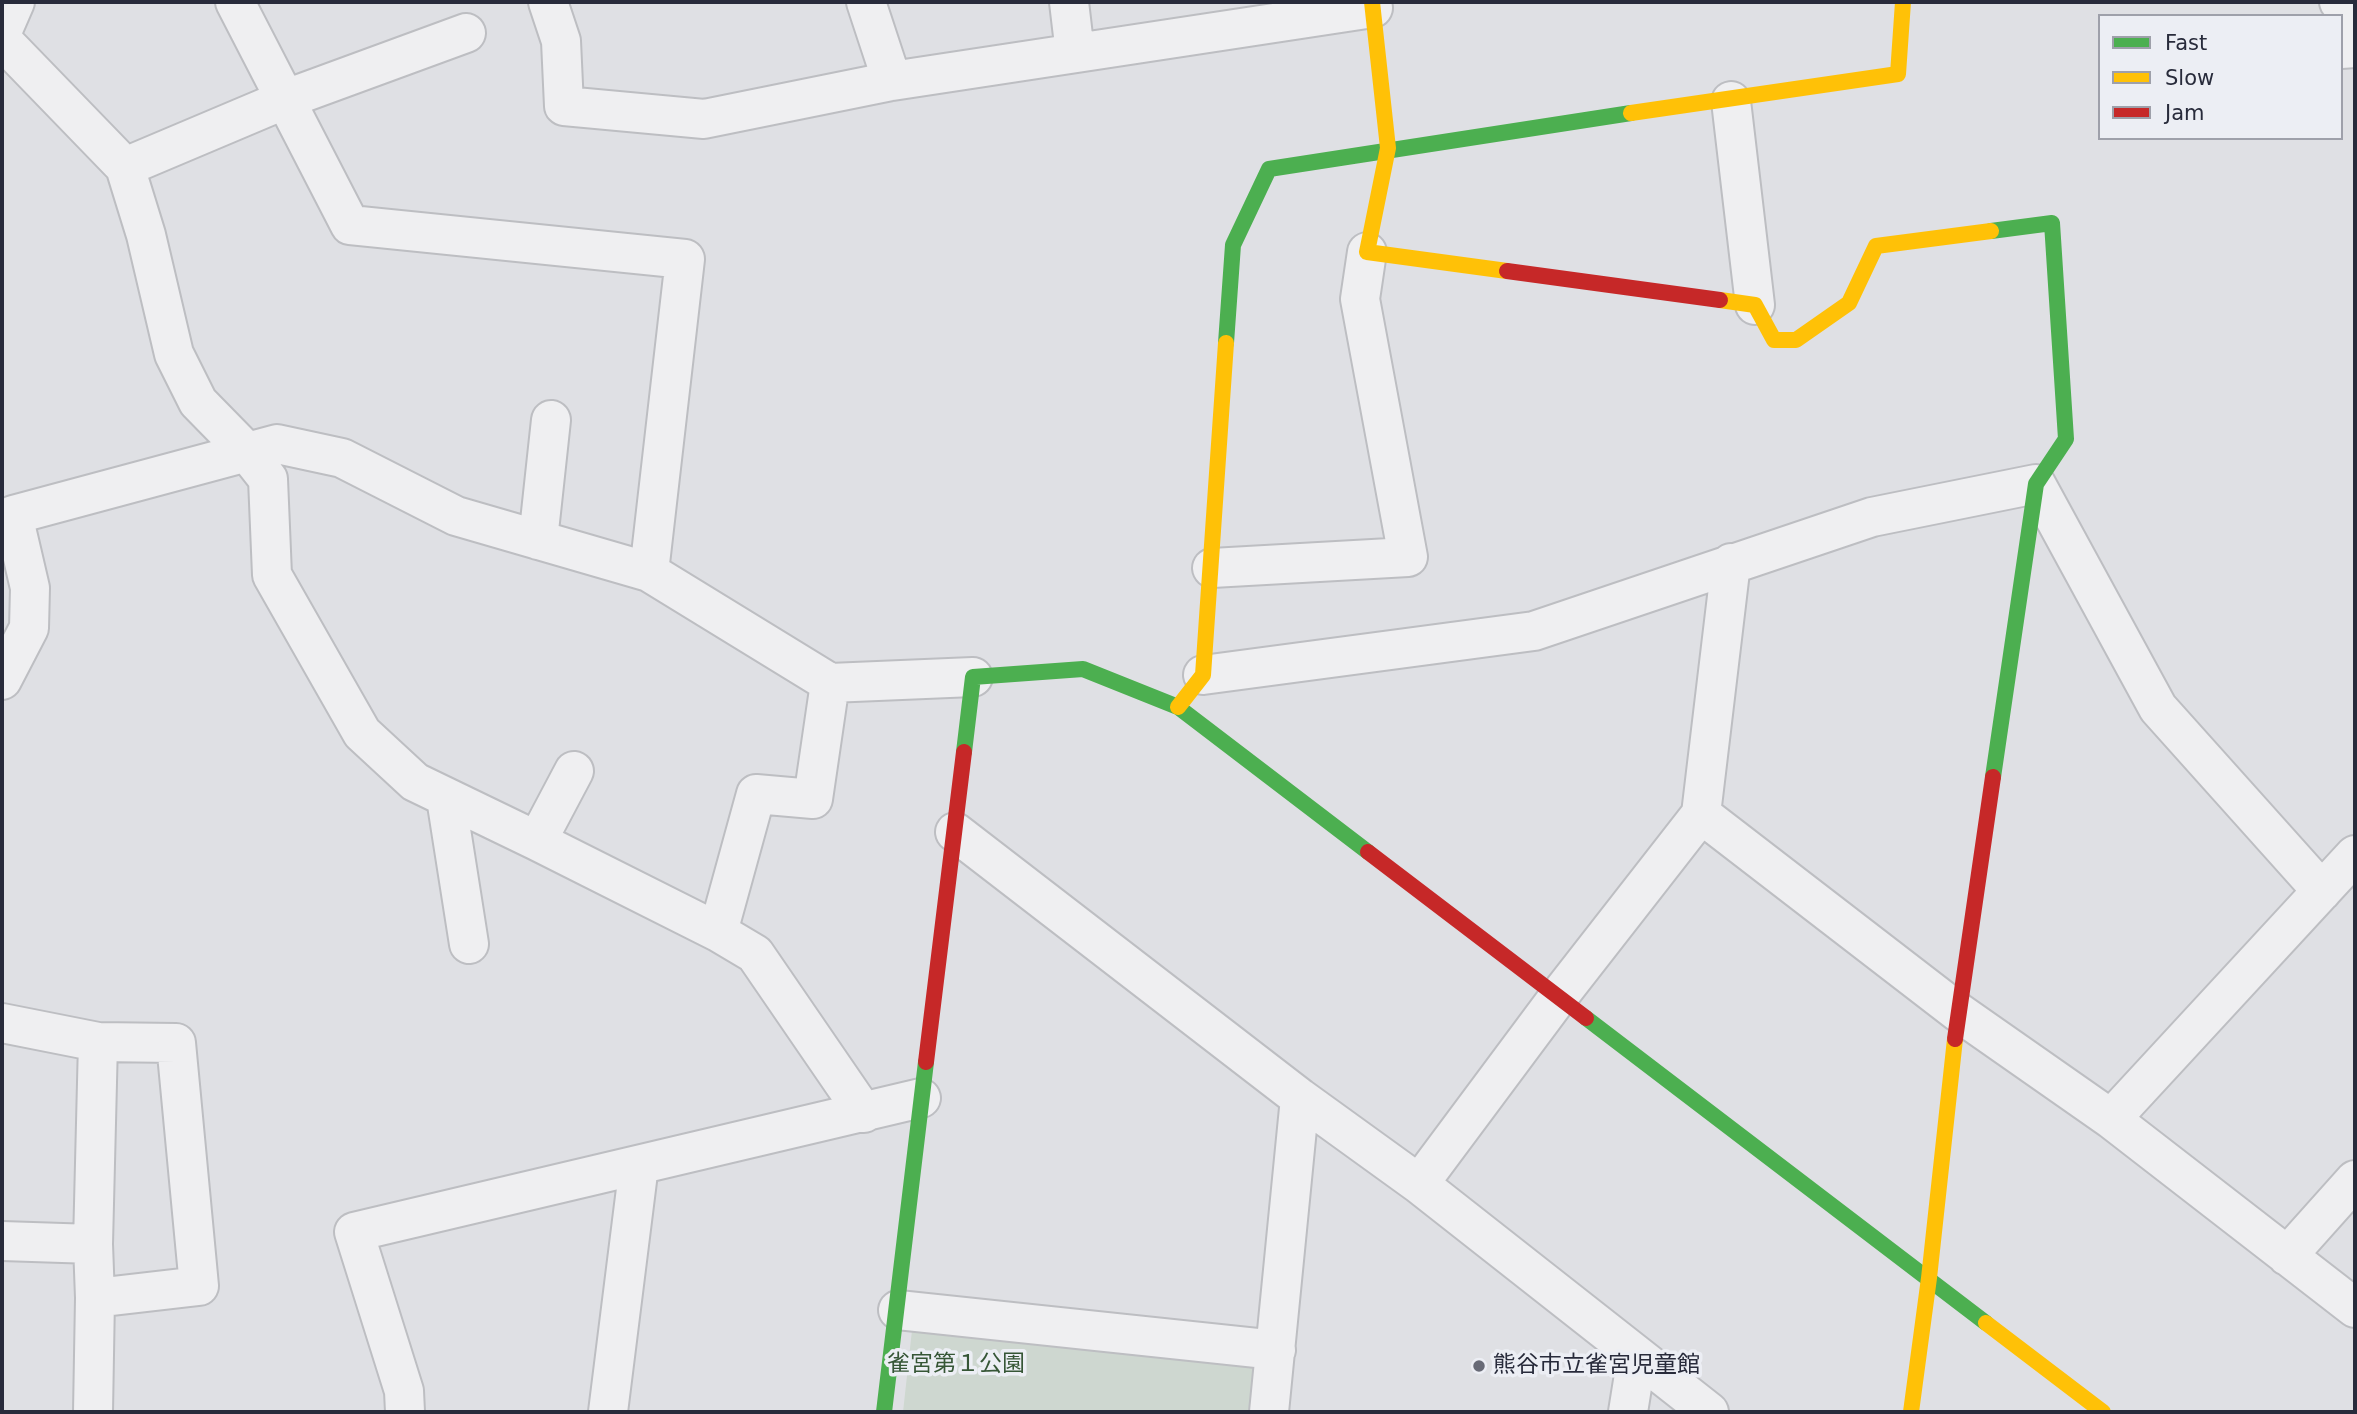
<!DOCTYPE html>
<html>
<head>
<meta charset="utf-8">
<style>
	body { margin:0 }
	#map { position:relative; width:2357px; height:1414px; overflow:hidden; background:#dfe0e4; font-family:"DejaVu Sans",sans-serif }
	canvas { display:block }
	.frame { position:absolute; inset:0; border:4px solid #282b3b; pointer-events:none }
	.legend { position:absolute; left:2098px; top:14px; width:245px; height:126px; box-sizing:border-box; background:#eceef4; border:2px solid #9ea0aa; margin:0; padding:9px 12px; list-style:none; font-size:21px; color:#282b3b }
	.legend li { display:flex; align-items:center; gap:14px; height:35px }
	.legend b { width:35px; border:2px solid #9ea0aa }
</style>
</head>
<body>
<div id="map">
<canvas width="2357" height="1414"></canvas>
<div class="frame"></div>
<ul class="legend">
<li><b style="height:9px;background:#4caf50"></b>Fast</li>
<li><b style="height:9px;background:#ffc107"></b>Slow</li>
<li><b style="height:9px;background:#c62828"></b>Jam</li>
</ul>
</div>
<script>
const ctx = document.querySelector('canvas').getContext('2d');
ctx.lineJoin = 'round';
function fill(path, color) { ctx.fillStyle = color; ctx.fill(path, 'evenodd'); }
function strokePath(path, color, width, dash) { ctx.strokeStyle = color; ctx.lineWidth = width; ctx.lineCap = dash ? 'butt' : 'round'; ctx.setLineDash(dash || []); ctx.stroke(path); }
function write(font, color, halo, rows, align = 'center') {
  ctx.font = font + ' "DejaVu Sans","Noto Sans JP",sans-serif'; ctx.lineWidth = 7; ctx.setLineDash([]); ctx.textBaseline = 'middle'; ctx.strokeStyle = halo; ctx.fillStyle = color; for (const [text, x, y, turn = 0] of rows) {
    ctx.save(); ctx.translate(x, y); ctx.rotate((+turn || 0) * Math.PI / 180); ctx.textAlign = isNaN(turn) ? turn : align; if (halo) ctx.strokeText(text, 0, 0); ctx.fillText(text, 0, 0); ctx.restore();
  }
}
fill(new Path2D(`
	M914,1312L1256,1361L1250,1412H903Z`), '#ced7d0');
const street = new Path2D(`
	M235,2L350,225L685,259L649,572
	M548,2L561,41L564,106L704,119L892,81L1373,8
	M866,2L892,81
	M1069,2L1075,53
	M2339,2L2355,22
	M2,32L15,2
	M2,40L125,167L146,235L174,354L198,402L246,451L268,479L272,575L362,733L415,782L537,841L718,932L755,954L864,1113
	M2341,49L2355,48
	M1731,101L1755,305
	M125,167L286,99L466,33
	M538,540L551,420
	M1212,568L1408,557L1360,299L1367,252
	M1203,675L1534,631L1872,517L2036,484L2158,708L2322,891
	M2,680L29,628L30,588L13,515L277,444L342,458L456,516L649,572L830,683L973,677
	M446,798L469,944
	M1701,814L1731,563
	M955,832L1300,1098L1419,1184L1709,1412
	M537,841L574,771
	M718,932L756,794L813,799L830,683
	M2,1023L98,1042L176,1043L199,1286L95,1298
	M2111,1119L2355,855
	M1419,1184L1559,996L1701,814L1958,1012L2111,1119L2355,1308
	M2,1241L93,1244
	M2287,1256L2355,1180
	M898,1310L1276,1350
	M93,1412L95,1298L93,1244L98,1042
	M405,1412L404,1391L354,1232L921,1098
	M608,1412L639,1165
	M1269,1412L1300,1098
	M1628,1412L1637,1356`);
strokePath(street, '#bdbec2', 42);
strokePath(street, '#efeff1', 38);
strokePath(new Path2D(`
	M1991,231L2052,223L2066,439L2036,484L1993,777
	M1226,343L1233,245L1269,169L1631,113
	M964,752L973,677L1083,669L1178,707L1368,852
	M1586,1018L1986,1323
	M884,1412L926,1062`), '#4caf50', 16);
strokePath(new Path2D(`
	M1372,2L1388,148L1367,252L1507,271
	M1631,113L1898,74L1903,2
	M1720,300L1755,305L1774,340H1796L1849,303L1876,246L1991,231
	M1178,707L1203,675L1226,343
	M1986,1323L2103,1412
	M1911,1412L1929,1278L1955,1039`), '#ffc107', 16);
strokePath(new Path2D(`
	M1507,271L1720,300
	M1368,852L1586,1018
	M1955,1039L1993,777
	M926,1062L964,752`), '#c62828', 16);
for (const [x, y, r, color] of [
	[1479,1366,7,"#686a76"]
]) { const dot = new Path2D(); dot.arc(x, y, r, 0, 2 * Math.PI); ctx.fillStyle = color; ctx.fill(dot); strokePath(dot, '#eceef4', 2.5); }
write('23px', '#365636', '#eceef4', [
	["雀宮第１公園",956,1365]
]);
write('23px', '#282b3b', '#eceef4', [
	["熊谷市立雀宮児童館",1493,1366]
], 'left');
</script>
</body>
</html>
